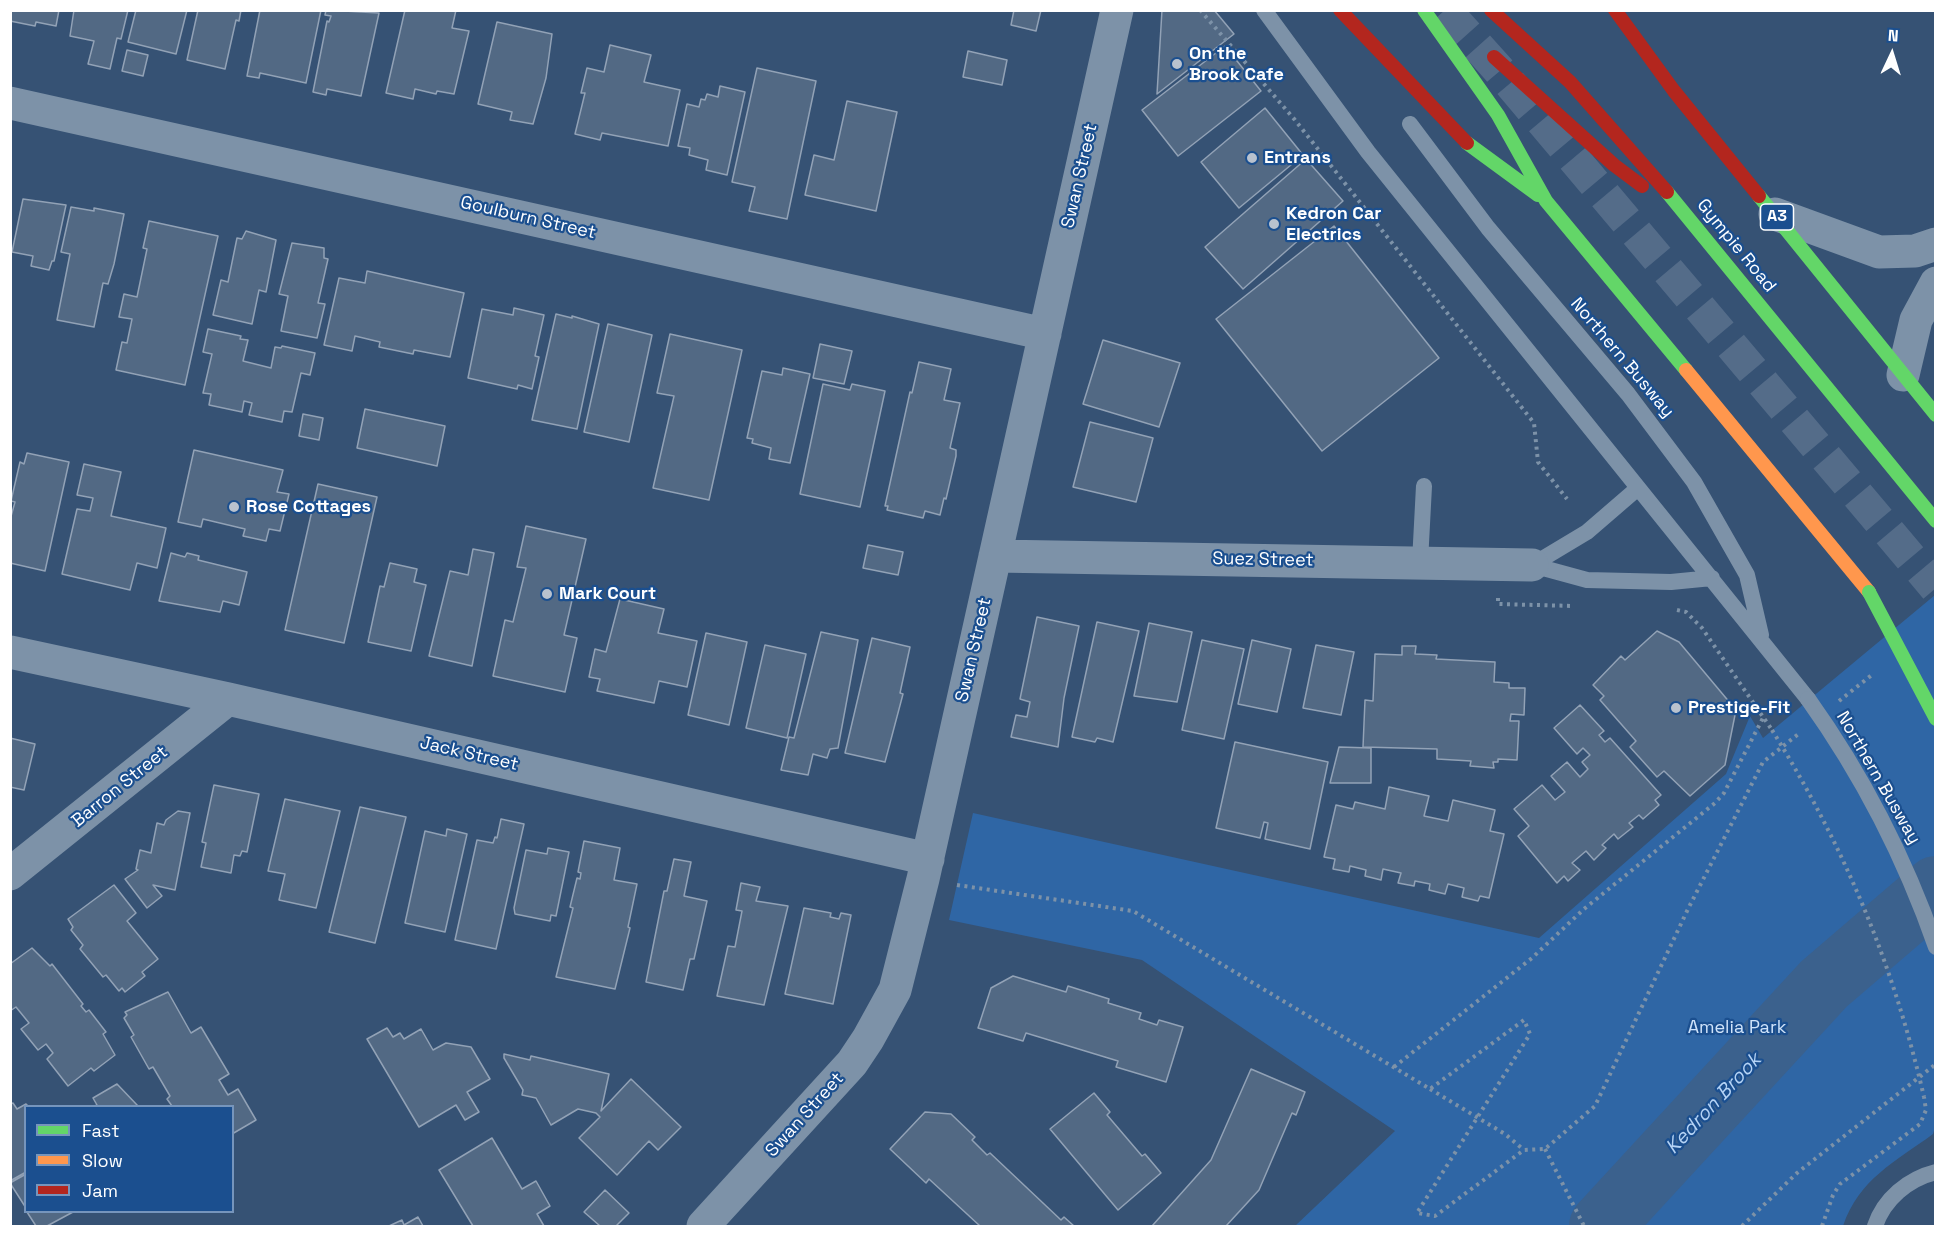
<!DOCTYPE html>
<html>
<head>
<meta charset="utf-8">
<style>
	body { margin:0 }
	#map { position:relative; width:1946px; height:1237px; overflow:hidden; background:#365274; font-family:"Space Grotesk",sans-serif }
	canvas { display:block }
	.frame { position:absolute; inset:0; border:12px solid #fff; pointer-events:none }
	.legend { position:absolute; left:24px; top:1105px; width:210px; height:108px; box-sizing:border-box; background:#1b4f8f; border:2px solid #7695bc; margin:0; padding:8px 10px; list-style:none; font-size:18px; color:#fff }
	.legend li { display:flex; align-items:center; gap:12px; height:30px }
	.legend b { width:30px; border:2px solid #7695bc }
	.north { position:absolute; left:1862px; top:24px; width:60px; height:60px; -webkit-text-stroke:4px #1b4f8f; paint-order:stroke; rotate:4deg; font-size:16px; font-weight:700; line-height:24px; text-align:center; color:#fff }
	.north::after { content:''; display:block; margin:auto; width:21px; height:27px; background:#fff; clip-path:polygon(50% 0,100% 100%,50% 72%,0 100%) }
</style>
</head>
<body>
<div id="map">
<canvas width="1946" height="1237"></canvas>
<div class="frame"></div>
<ul class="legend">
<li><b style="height:8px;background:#63d668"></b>Fast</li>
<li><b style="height:8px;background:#ff974d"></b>Slow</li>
<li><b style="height:8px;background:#b3261e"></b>Jam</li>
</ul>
<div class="north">N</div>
</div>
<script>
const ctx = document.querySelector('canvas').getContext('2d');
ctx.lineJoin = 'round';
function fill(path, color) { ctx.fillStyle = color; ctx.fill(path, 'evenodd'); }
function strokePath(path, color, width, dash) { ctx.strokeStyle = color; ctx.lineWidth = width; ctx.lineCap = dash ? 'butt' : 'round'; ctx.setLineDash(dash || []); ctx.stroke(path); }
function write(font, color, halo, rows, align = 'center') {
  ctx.font = font + ' "Space Grotesk",sans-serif'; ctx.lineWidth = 4.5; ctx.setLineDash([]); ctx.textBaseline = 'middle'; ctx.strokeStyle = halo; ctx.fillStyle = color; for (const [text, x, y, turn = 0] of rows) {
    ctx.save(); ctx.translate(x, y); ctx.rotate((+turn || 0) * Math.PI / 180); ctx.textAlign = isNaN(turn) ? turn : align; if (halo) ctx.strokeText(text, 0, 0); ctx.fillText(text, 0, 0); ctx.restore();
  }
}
fill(new Path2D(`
	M1935,595V1127L1933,1134C1895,1162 1859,1179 1843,1226H1295L1395,1131L1142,960L949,920L973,813L1539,938L1726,774L1750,716L1763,738Z`), '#2f66a5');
strokePath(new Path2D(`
	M1601,1226L1824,984L1936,888`), '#3b618d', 64);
const building = new Path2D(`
	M10,10H59L56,26L36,22L35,26L10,21Z
	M74,10H128L121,39L117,38L110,69L88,64L94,41L70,36Z
	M136,10H187L176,54L128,42Z
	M198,10H241L239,21L236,20L225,69L187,60Z
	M260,10H321L306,83L260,73L259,78L247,76Z
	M326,10L379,13L361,96L327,89L326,95L313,92L327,21L329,22L331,16L325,15Z
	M405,10H456L452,28L469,31L454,94L437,91L436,94L415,89L413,99L386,93Z
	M1014,10H1041L1036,31L1011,25Z
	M1162,10H1214L1234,34L1157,94Z
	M497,22L552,34L546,78L533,124L510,120L512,112L478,104Z
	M610,45L651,55L644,82L680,90L668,146L602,133L600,140L575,134L585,93H581L587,68L604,72Z
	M1225,46L1261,91L1178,156L1142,110Z
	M127,50L148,55L143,76L122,71Z
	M968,51L1007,60L1002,85L963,77Z
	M757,68L816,81L787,219L749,211L755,187L732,182Z
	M720,86L745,92L727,175L706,170L708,160L689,155L690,148L678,146L687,104L699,107L701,99L705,100L707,94L718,97Z
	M847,101L897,112L876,211L805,195L814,155L834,160Z
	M1265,108L1303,155L1239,208L1201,162Z
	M1306,159L1343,201L1243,289L1205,247Z
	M23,199L66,205L54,261H52L49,270L31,266L33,256L12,252Z
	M71,207L94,211V208L124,214L114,264L108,284L103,283L94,327L57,320L70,254L61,252Z
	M149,221L218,236L185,385L116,370L122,342L127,343L132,319L119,317L124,294L137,297L147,249L143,248Z
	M1334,226L1439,358L1322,451L1216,319Z
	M246,231L276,240L266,292L259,290L252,324L213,315L221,280L228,282L237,238L242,239Z
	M292,243L324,248V258L328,259L318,303L325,304L317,338L281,331L288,296L279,294Z
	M367,271L464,293L450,357L414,350L413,354L379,347L380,342L355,336L352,351L324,345L339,278L365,283Z
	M514,308L544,315L535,356L539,357L532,389L518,385L517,389L468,378L482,309L513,315Z
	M556,314L572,318V316L599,324L577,429L532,420Z
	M608,324L652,335L629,442L584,432Z
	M208,329L241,336L240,339L248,340L243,361L271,368L275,347L281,348L282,346L315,353L310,375L301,373L292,412L284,411L282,422L249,415L252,403L244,401L242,412L209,405L211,394L203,393L212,354L203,352Z
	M670,334L742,350L709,500L653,488L674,396L657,393Z
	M1103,340L1180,363L1159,427L1083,404Z
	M820,344L852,351L844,384L813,378Z
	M919,362L951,369L944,400L960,403L950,448L956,450V456L946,499L944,498L940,515L925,511L923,518L887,510L888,506H885L910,392L912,393Z
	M783,368L810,374L790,463L769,459L771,448L752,443L753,439L747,438L762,371L782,375Z
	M823,384L850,390L852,384L885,391L860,507L800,494Z
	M365,409L445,426L437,466L357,448Z
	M303,414L323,418L319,440L299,436Z
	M1090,422L1153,438L1136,502L1073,487Z
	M194,450L283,470L277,492L289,494L280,531L269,529L266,541L243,536L245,529L203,519L201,527L178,522Z
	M27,453L69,462L45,571L10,563V520L15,502L11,501L20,462L24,464Z
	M84,464L121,472L111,516L166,528L157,568L137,563L130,590L62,574L77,509L90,511L93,498L77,495Z
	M318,484L377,497L344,643L285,630Z
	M526,526L586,539L564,635L577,638L565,692L493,676L505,620L513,622L526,568L517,567Z
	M868,545L903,552L898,575L863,568Z
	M473,549L494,553L472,666L429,656L450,571L468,575Z
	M171,553L185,557L187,553L199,556L198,560L247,572L239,605L223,601L220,612L159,601Z
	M390,563L417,569L414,582L426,585L411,651L368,642L380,586L384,587Z
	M620,599L664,609L658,633L697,641L687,687L659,681L654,703L597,691L600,679L589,677L595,649L606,652Z
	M1037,617L1079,626L1064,698L1058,747L1011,737L1016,715L1027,717L1030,702L1020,699Z
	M1097,622L1139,631L1113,742L1097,738L1095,742L1072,737Z
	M1149,623L1192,632L1177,702L1134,696Z
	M1657,631L1679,642L1736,710L1725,765L1690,796L1664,771L1657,777L1630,747L1636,741L1600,700L1604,696L1593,685L1621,656L1625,660Z
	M821,632L858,640L838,748L830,749L827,758L813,754L808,775L781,770L789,737L794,738Z
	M706,633L747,642L729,725L688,715Z
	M872,638L910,647L900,693L903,694L885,762L845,753Z
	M1202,640L1244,649L1224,739L1182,730Z
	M1252,640L1291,649L1277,712L1238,704Z
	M765,645L806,654L787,738L746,728Z
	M1316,645L1354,652L1341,715L1303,708Z
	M1402,646H1416L1415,654L1437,655L1436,659L1495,662L1494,682L1509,683V688H1525L1524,715L1511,714L1510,721H1519L1517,760L1498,759V762H1493L1494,768L1470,766L1471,761L1437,759V749L1363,747L1365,700L1373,701L1375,654L1402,655Z
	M1580,705L1604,731L1599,735L1605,742L1610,738L1661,795L1655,800L1659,805L1643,819L1639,815L1629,823L1633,827L1618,839L1614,834L1602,845L1606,848L1594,860L1586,851L1572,863L1580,870L1568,881L1564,876L1557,883L1518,836L1529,826L1514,809L1542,785L1555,800L1565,792L1551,776L1567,762L1580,777L1588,769L1582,762L1590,755L1583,748L1577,754L1554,728Z
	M10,738L35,744L24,790L10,787Z
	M1235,742L1328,762L1310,849L1265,839L1268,823L1264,822L1260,838L1216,828Z
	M1339,747L1371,748V783H1330Z
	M214,785L259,794L247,852L242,851L240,856L234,855L231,873L201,867L206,843L202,842Z
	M1389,787L1429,796L1424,816L1448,821L1453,800L1495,810L1490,831L1504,834L1489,898L1480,896L1478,901L1462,897L1464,888L1448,884L1445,894L1429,890L1430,884L1415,881L1414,886L1398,883L1401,873L1383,869L1381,880L1365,876L1366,870L1350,866L1349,872L1333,869L1335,859L1324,857L1336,805L1353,809L1355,802L1385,809Z
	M285,799L340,811L316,908L279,900L285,874L268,871Z
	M360,807L406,817L375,943L329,932Z
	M178,811L190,813L175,890L153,885L162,896L147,908L125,879L138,870L136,869L140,850L151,853L157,823L164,825L166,820Z
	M501,819L524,824L496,949L455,940L477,840L493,843L495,837L497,838Z
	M447,829L467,834L445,932L405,923L425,831L446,836Z
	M584,841L620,848L614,880L637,884L628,927L630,928L615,989L556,977L573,908L570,907L577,878L580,879L581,873L578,872Z
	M548,848L569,852L556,916L551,915L550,921L515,914L514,908L526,850L547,854Z
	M674,859L691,862L684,896L707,901L694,959H690L683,990L646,982L664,891H667Z
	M741,883L760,887L756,901L788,906L764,1005L717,996L728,946L735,947L742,911L736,910Z
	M114,885L136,913L127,921L158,959L142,972L145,976L125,992L122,988L119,991L106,975L103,977L80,949L83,945L71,930L73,927L68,919Z
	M804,908L831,913L830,917L839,919L841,913L851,915L833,1004L785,994Z
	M32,948L50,966L52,964L83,1004L81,1006L86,1012L89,1010L106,1032L103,1034L115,1055L94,1071L91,1068L68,1086L47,1059L53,1053L46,1044L38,1050L21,1029L29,1023L16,1007L10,1011V964Z
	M1013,976L1066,992L1068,986L1109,999L1108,1003L1141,1013L1139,1019L1157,1025L1159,1020L1183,1027L1166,1082L1116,1067L1118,1061L1026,1033L1023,1041L978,1028L991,988Z
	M168,992L191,1033L201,1027L229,1074L219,1080L228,1095L238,1089L256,1120L232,1134V1106H172L167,1099L170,1096L153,1067L149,1069L131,1037L134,1035L124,1018L127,1015L125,1012Z
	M387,1028L393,1037L400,1033L404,1039L421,1029L433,1050L446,1043L471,1047L490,1079L467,1092L479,1112L465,1120L456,1105L419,1127L367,1039Z
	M504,1054L530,1060L531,1056L609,1074L601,1111L631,1079L681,1127L658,1150L649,1141L617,1175L579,1138L600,1117L596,1113L578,1109L551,1125L536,1098L522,1095L523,1090L504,1058Z
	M1251,1069L1305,1092L1296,1115L1292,1113L1259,1190L1226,1226H1152L1211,1160Z
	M117,1084L138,1106H95L97,1105L93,1098Z
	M1094,1093L1110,1112L1107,1115L1142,1156L1145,1154L1161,1173L1118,1210L1050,1129Z
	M13,1103L17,1109L26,1104L28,1106H26V1172L10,1181V1104Z
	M925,1112L951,1114L975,1137L972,1140L987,1155L990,1153L1061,1220L1064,1217L1074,1226H980L929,1179L926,1183L890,1149Z
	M492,1138L522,1189L536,1181L550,1206L537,1214L544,1226H473L439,1170Z
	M26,1174V1208L10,1183Z
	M605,1190L629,1213L616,1226H600L584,1212Z
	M27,1212H73L47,1226H36Z
	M418,1217L423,1226H389L402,1220L404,1225Z`);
fill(building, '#526984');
strokePath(building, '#92a2b6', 1.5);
strokePath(new Path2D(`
	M1445,10L1498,69L1936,588`), '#546c89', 33, [33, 16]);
strokePath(new Path2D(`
	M1200,10L1295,120L1534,423L1538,462L1567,499
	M1498,598V604L1574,606
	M1677,610L1686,612L1702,628L1772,730
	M1839,701L1873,674
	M957,885L1133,911L1430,1089L1524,1020L1530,1034L1417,1213L1435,1216L1524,1150L1545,1149L1595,1106L1688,909L1763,762L1801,732
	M1394,1067L1532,958L1584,909L1715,803L1724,793L1764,716
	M1430,1089L1505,1134L1524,1150
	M1545,1149L1584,1226
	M1742,1226L1797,1173L1936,1064
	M1822,1226L1833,1195L1840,1184L1920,1124L1926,1110L1924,1097`), '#7d92a8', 4, [3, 4.5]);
strokePath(new Path2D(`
	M1264,10L1368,152L1808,699
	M1410,124L1488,228L1628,394L1694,482L1747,575L1761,635
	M1420,562L1424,486
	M1532,565L1587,580L1671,582L1712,578
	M1532,565L1587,532L1638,488
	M1875,1226C1884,1199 1908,1179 1936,1172`), '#7d92a8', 16);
strokePath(new Path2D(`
	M10,103L1045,334
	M1775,214L1879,252L1915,251L1936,244
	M1903,375L1916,320L1936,283
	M995,556L1532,565
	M10,652L228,699L928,859
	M10,874L228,699
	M703,1226L852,1063L868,1039L895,990L923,879L1117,10`), '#7d92a8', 33);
strokePath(new Path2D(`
	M1424,10L1498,115L1546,201L1686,370
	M1467,143L1538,195
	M1667,192L1936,521
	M1759,196L1936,415`), '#63d668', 14);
strokePath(new Path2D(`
	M1686,370L1869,592`), '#ff974d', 14);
strokePath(new Path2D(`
	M1340,10L1467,143
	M1491,10L1570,82L1667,192
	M1615,10L1674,91L1759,196
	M1494,57L1614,165L1642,186`), '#b3261e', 14);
strokePath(new Path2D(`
	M1772,730C1844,846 1893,963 1924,1097`), '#7d92a8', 4, [3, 4.5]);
strokePath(new Path2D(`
	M1808,699C1863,776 1905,858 1936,947`), '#7d92a8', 16);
strokePath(new Path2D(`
	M1869,592L1936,719`), '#63d668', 14);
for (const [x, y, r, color] of [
	[1177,64,6,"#b9c2ce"],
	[1252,158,6,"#b9c2ce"],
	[1274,224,6,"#b9c2ce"],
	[234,507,6,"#b9c2ce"],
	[547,594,6,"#b9c2ce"],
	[1676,708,6,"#b9c2ce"]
]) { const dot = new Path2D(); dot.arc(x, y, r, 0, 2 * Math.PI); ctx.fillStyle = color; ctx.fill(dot); strokePath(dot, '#1b4f8f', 2); }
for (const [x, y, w] of [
	[1777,217,33]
]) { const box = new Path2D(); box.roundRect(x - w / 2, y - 13, w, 26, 4.5); ctx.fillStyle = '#1b4f8f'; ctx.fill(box); strokePath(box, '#fff', 1.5); }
write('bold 16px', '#fff', null, [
	["A3",1777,217]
]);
write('bold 18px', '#fff', '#1b4f8f', [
	["On the",1189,54],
	["Brook Cafe",1189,75],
	["Entrans",1264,158],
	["Kedron Car",1286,214],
	["Electrics",1286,235],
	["Rose Cottages",246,507],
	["Mark Court",559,594],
	["Prestige-Fit",1688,708]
], 'left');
write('18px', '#fff', '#1b4f8f', [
	["Swan Street",1080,176,-77],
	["Goulburn Street",528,218,13],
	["Gympie Road",1736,246,51],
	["Northern Busway",1622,358,50],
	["Suez Street",1263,560,1],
	["Swan Street",974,650,-77],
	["Jack Street",469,754,13],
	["Northern Busway",1878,778,60],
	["Barron Street",120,787,-39],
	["Swan Street",805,1115,-48]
]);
write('18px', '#cfe3fa', '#1b4f8f', [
	["Amelia Park",1737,1028]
]);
write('italic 20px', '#b5d3f5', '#1b4f8f', [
	["Kedron Brook",1714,1104,-47]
]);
</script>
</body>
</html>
